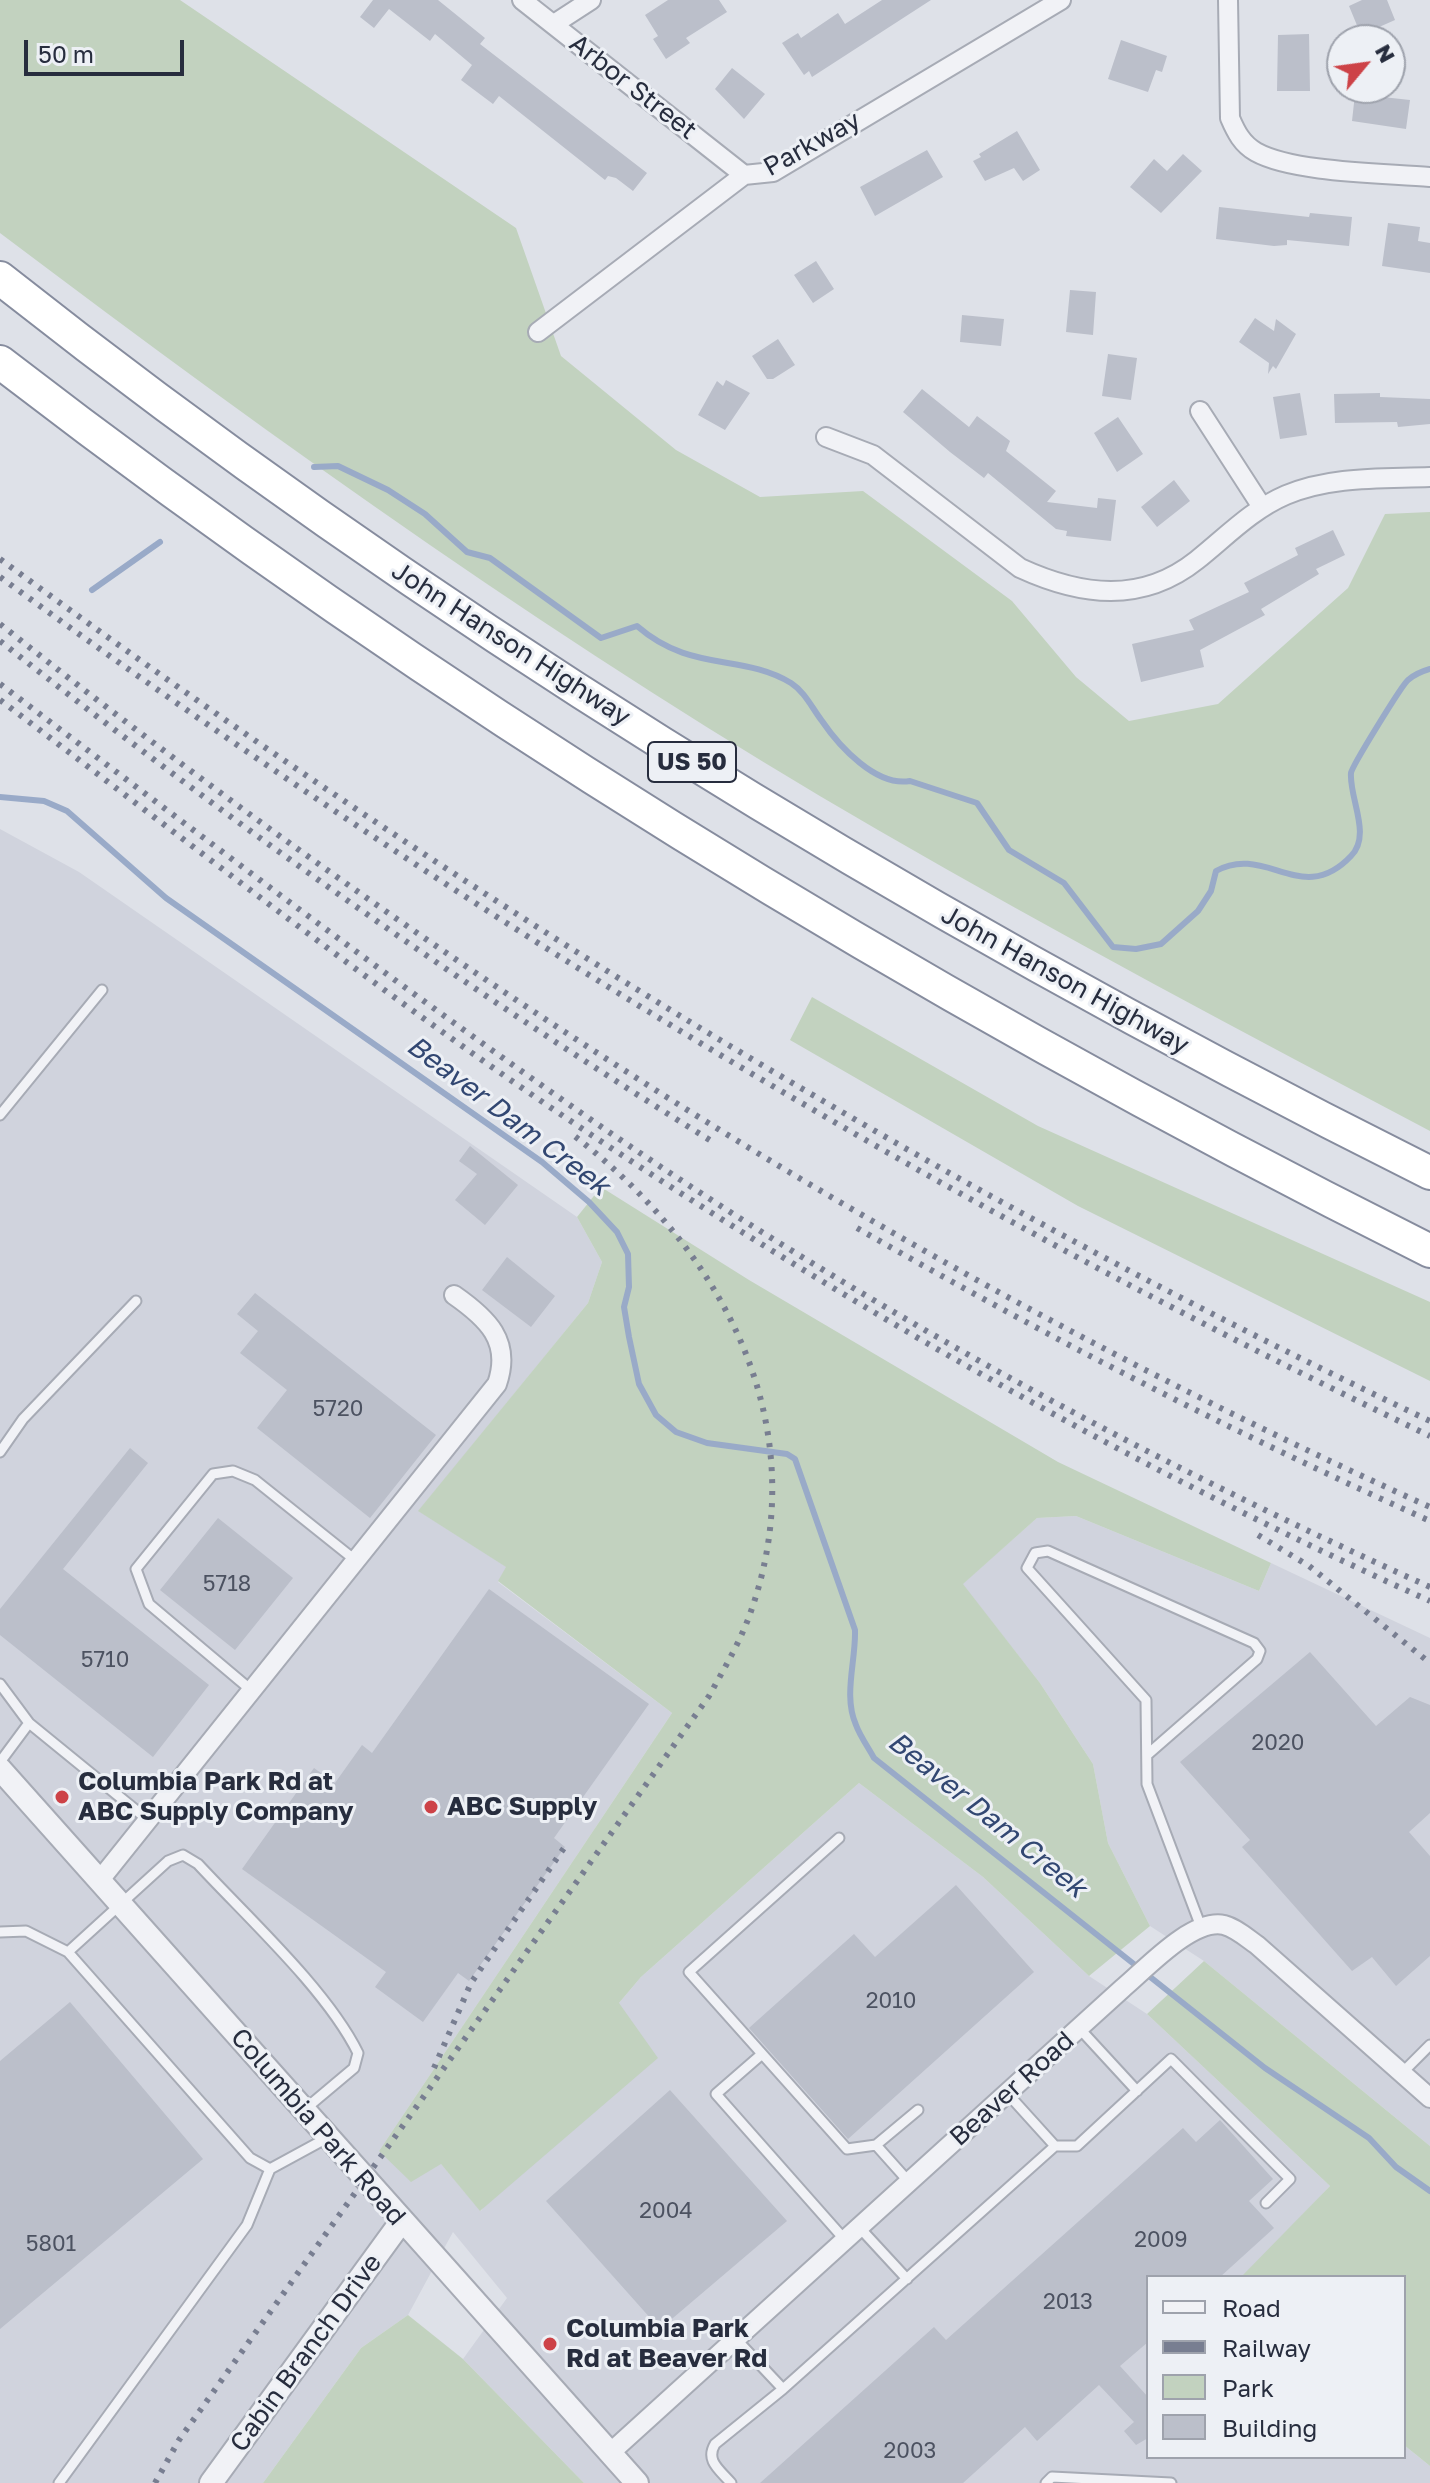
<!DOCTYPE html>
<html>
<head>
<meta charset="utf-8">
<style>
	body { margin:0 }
	#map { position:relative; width:1430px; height:2483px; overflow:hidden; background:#dee1e8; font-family:"Golos Text",sans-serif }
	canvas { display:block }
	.legend { position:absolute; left:1146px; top:2275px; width:260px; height:184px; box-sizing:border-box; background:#edf0f5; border:2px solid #9ea2ac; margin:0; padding:10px 14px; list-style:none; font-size:24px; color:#272d3e }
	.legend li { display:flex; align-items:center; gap:16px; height:40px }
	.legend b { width:40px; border:2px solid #9ea2ac }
	.north { position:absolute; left:1326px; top:24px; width:80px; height:80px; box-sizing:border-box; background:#edf0f5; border:2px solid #9ea2ac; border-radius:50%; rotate:61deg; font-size:22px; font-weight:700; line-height:32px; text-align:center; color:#272d3e }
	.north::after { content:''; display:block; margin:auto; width:28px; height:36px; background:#cd4247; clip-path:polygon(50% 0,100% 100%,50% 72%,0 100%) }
	.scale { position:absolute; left:24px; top:40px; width:160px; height:36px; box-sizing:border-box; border:4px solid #272d3e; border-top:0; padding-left:10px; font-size:24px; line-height:28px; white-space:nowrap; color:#272d3e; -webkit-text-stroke:6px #edf0f5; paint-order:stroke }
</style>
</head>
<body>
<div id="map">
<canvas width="1430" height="2483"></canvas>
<ul class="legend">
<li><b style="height:10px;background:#f1f2f6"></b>Road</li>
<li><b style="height:10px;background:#787e91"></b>Railway</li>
<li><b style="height:22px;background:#c2d2bf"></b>Park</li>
<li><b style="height:22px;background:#bbbfca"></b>Building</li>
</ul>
<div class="north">N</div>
<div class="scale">50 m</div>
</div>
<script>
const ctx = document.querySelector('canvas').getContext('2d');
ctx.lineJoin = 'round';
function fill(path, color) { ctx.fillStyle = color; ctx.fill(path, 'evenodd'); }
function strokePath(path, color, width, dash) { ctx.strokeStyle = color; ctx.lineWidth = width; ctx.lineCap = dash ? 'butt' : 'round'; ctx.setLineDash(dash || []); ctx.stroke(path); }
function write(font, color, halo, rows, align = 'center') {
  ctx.font = font + ' "Golos Text",sans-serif'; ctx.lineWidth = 6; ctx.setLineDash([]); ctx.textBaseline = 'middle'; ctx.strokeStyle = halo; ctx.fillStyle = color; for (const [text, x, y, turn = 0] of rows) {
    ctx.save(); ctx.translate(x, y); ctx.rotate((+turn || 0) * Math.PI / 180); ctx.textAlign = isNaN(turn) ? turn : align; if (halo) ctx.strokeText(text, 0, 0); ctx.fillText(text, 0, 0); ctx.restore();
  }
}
fill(new Path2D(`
	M0,829L79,872L577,1217L602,1262L588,1303L419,1511L507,1567L498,1582L672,1713L379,2151L441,2164L481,2211L619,2003L641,1977L859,1783L983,1877L1089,1976L1147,2014L1330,2186L1244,2277H1148V2457H1404V2445L1430,2466V2483H584L463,2359L507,2298L453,2232L408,2315L361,2348L263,2483H0Z
	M1076,1516L1259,1591L1271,1563L1430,1638V2146L1204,1961L1150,1926L1108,1843L1093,1764L1040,1683L962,1584L1037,1518Z`), '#d0d3dd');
fill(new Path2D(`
	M0,0H180L516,228L561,356L676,450L760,497L863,491L1012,601L1076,677L1129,721L1218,704L1348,588L1385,514L1430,512V1131C1245,1033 1059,935 878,830C572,653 282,446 0,233Z
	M812,997L1038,1126L1430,1302V1381L1078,1206L790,1040Z
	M601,1187L749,1280L1058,1462L1271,1563L1259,1591L1076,1516L1037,1518L963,1584L1040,1683L1093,1764L1108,1843L1150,1926L1089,1976L983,1877L859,1783L641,1977L619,2003L658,2058L480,2211L441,2164L411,2182L379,2151L672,1713L498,1581L506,1567L418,1511L588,1303L602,1262L577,1217Z
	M1204,1961L1430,2146V2466L1404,2445V2277L1243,2275L1330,2186L1147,2014Z
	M408,2315L463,2359L584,2483H263L361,2348Z`), '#c2d2bf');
strokePath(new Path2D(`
	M314,467L338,466L388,490L425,514L467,552L490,558L601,638L637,626C691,673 741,653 791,683C805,692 812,708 822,721C839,746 876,787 910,781L977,803L1009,850L1064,883L1113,947L1136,949L1161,944L1198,911L1211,891L1216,871C1266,843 1302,908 1351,856C1372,835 1349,798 1351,773C1352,766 1402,685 1408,680C1414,675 1423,671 1430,669
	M92,590L160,542
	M0,797L44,801L67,811L166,898L542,1162L589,1202L617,1232L628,1254L629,1287L624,1307L629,1337L639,1384L656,1415L676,1432L707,1443L787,1454L795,1459L855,1630C856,1661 843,1696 856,1725C860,1736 868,1747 874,1758L1265,2068L1369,2138L1396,2167L1430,2191`), '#99aac8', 6);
fill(new Path2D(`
	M373,0H438L485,38L480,44L647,173L633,191L616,178L608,176L605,180L499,96L493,104L461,80L472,65L435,34L430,41L389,9L374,28L360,17Z
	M668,0H719L727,12L686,38L690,43L666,59L653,39L658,36L645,15Z
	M882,0H931L812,77L809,71L804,75L782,43L798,33L801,38L838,13L845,24Z
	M1362,0H1387L1395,20L1361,35L1349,6Z
	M1309,34L1310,91H1277L1278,35Z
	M1121,40L1167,56L1162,72L1156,70L1148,92L1108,79Z
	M732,68L765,94L744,119L715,89Z
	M1355,94L1410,100L1406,129L1352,121Z
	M1017,131L1040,170L1023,181L1014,168L985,181L973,161L981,157L979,154Z
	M927,150L943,177L875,216L860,187Z
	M1183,154L1202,171L1161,213L1130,187L1154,159L1167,171Z
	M1219,207L1309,217L1310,213L1352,217L1349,246L1287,240V245L1274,246L1216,239Z
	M1388,223L1420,227L1418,241L1430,243V273L1382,266Z
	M816,261L834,289L813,303L794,275Z
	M1070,290L1096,292L1093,335L1066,332Z
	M962,315L1004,319L1001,346L960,342Z
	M1255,318L1274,331L1276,319L1296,334L1276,369L1273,366L1268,374L1269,363L1239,342Z
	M778,339L795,365L773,379H767L752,356Z
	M1108,354L1137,358L1131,400L1102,396Z
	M726,380L750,393L725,430L698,415L717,381L723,386Z
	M922,389L969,427L977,416L1010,441L1006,451L1056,491L1047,502L1097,508L1098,498L1116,500L1111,541L1066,536L1067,531L1056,529L988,473L984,478L950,452L903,412Z
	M1300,393L1307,435L1280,439L1273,397Z
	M1380,393V397L1430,399V424L1398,427L1397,422L1335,423L1334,394Z
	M1118,417L1143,454L1117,472L1094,433Z
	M1174,480L1190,501L1157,527L1141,507Z
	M1333,530L1345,555L1316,569L1319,574L1261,609L1265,615L1200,650L1204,667L1141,682L1132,644L1194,630L1189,620L1249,592L1244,583L1298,555L1295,548Z
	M470,1146L518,1185L485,1225L455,1200L477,1174L459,1161Z
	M507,1257L555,1296L531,1327L482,1290Z
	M255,1293L436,1435L370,1518L257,1428L287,1390L240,1353L258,1331L237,1314Z
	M130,1448L148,1463L63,1569L209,1685L153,1757L0,1635V1609Z
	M218,1518L293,1578L235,1650L160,1590Z
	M489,1589L649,1704L554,1838L565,1847L469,1981L458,1973L423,2022L375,1987L386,1972L242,1869L314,1768L335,1783L362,1745L372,1753Z
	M1310,1652L1376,1726L1410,1697L1430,1705V1813L1409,1832L1430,1856V1956L1396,1986L1372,1957L1352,1971L1242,1847L1250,1840L1180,1762Z
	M956,1885L1034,1972L848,2139L749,2028L854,1934L875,1957Z
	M70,2002L203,2159L0,2329V2061Z
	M670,2090L787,2221L660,2329L546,2201Z
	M1220,2120L1273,2179L1249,2201L1274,2228L1220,2277H1148V2342L1120,2366L1148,2397V2438L1136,2445L1124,2431L1134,2422L1099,2385L1037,2441L1025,2427L963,2483H760L934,2327L946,2340L1183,2128L1196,2142Z`), '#bbbfca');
const service = new Path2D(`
	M0,1115L102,990
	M0,1452L23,1419L136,1301
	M0,1684L29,1723L0,1762
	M251,1690L149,1604L136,1569L213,1474L233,1471L255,1480L355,1560
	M29,1723L148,1820
	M1147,1755L1257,1659L1260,1651L1254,1643L1048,1551L1035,1553L1027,1568L1146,1700L1147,1784L1201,1927
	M839,1838L689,1972L847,2149L876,2145L909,2182
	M0,1932L26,1931L68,1952L250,2158L270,2169L247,2225L59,2483
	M68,1952L168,1861L183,1855L198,1864C247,1917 327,1990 358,2053L354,2068L304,2110
	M1079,2028L1137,2091
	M762,2054L716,2094L845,2240
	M1402,2073L1430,2045
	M876,2145L918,2110
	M1055,2146H1077L1171,2059L1290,2179L1266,2203
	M270,2169L327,2138
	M859,2227L907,2279
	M736,2339L783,2389L1055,2146L1007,2093
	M731,2483C720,2470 705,2461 715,2444L783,2389
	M1046,2483L1052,2477L1171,2483`);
const minor = new Path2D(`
	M522,0L744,175
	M1228,0L1230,118C1236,132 1242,144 1256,152C1294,173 1385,173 1430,177
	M554,24L591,0
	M538,332L744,175L773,172L1061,0
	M1200,411L1262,507
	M826,437L873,455L1020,568C1081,596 1142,604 1197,560C1226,537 1251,510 1286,495C1332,476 1381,479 1430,477
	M99,1881L497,1384C512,1341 487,1318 454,1295
	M610,2453L1123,1988C1146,1969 1192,1918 1224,1925C1236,1928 1247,1938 1257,1945L1430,2098`);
const tertiary = new Path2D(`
	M0,1769L637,2483
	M211,2483L401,2222`);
const motorway = new Path2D(`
	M0,278C442,628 927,921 1430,1173
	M0,362C448,708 925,998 1430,1251`);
strokePath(service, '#a7abb5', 13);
strokePath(minor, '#a7abb5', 22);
strokePath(tertiary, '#a7abb5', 26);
strokePath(motorway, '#868c9e', 36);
strokePath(service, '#f1f2f6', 9);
strokePath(minor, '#f1f2f6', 18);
strokePath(tertiary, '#f1f2f6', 22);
strokePath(motorway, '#fff', 32);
strokePath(new Path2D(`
	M0,559C450,890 925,1182 1430,1421
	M0,577C455,909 922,1193 1430,1436
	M0,624C441,974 916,1276 1430,1507
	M0,641C228,821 465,989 713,1142
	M0,684C195,831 389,980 590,1119C854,1301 1138,1456 1430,1587
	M0,700C195,847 387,999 590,1134C858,1312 1136,1469 1430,1601
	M857,1228C1043,1335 1234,1433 1430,1521
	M1258,1535L1309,1566L1430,1663
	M434,2068L471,1983L564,1848
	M155,2483L179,2440L709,1696C724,1669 740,1642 750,1614C818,1425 722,1249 573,1135`), '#787e91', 6, [4, 8]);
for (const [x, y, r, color] of [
	[62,1797,8,"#cd4247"],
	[431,1807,8,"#cd4247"],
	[550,2344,8,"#cd4247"]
]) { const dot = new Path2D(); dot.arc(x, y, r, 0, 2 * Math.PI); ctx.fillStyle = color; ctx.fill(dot); strokePath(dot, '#edf0f5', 3); }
write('22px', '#4c5261', null, [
	["5720",338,1409],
	["5718",227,1584],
	["5710",105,1660],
	["2020",1278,1743],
	["2010",891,2001],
	["2004",666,2211],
	["2009",1161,2240],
	["5801",51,2244],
	["2013",1068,2302],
	["2003",910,2451]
]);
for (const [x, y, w] of [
	[692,762,88]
]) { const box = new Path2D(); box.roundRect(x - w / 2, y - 20, w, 40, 6); ctx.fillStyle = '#edf0f5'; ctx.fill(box); strokePath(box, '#272d3e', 2); }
write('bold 24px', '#272d3e', null, [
	["US 50",692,762]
]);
write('26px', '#272d3e', '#edf0f5', [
	["Arbor Street",633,87,38],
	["Parkway",812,144,-29],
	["John Hanson Highway",511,644,33],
	["John Hanson Highway",1065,980,29],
	["Beaver Road",1012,2089,-42],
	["Columbia Park Road",318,2127,49],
	["Cabin Branch Drive",306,2353,-54]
]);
write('bold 26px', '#272d3e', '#edf0f5', [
	["Columbia Park Rd at",78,1782],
	["ABC Supply Company",78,1812],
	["ABC Supply",447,1807],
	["Columbia Park",566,2329],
	["Rd at Beaver Rd",566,2359]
], 'left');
write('italic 28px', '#324772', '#edf0f5', [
	["Beaver Dam Creek",508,1116,37],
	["Beaver Dam Creek",987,1815,39]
]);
</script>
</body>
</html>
